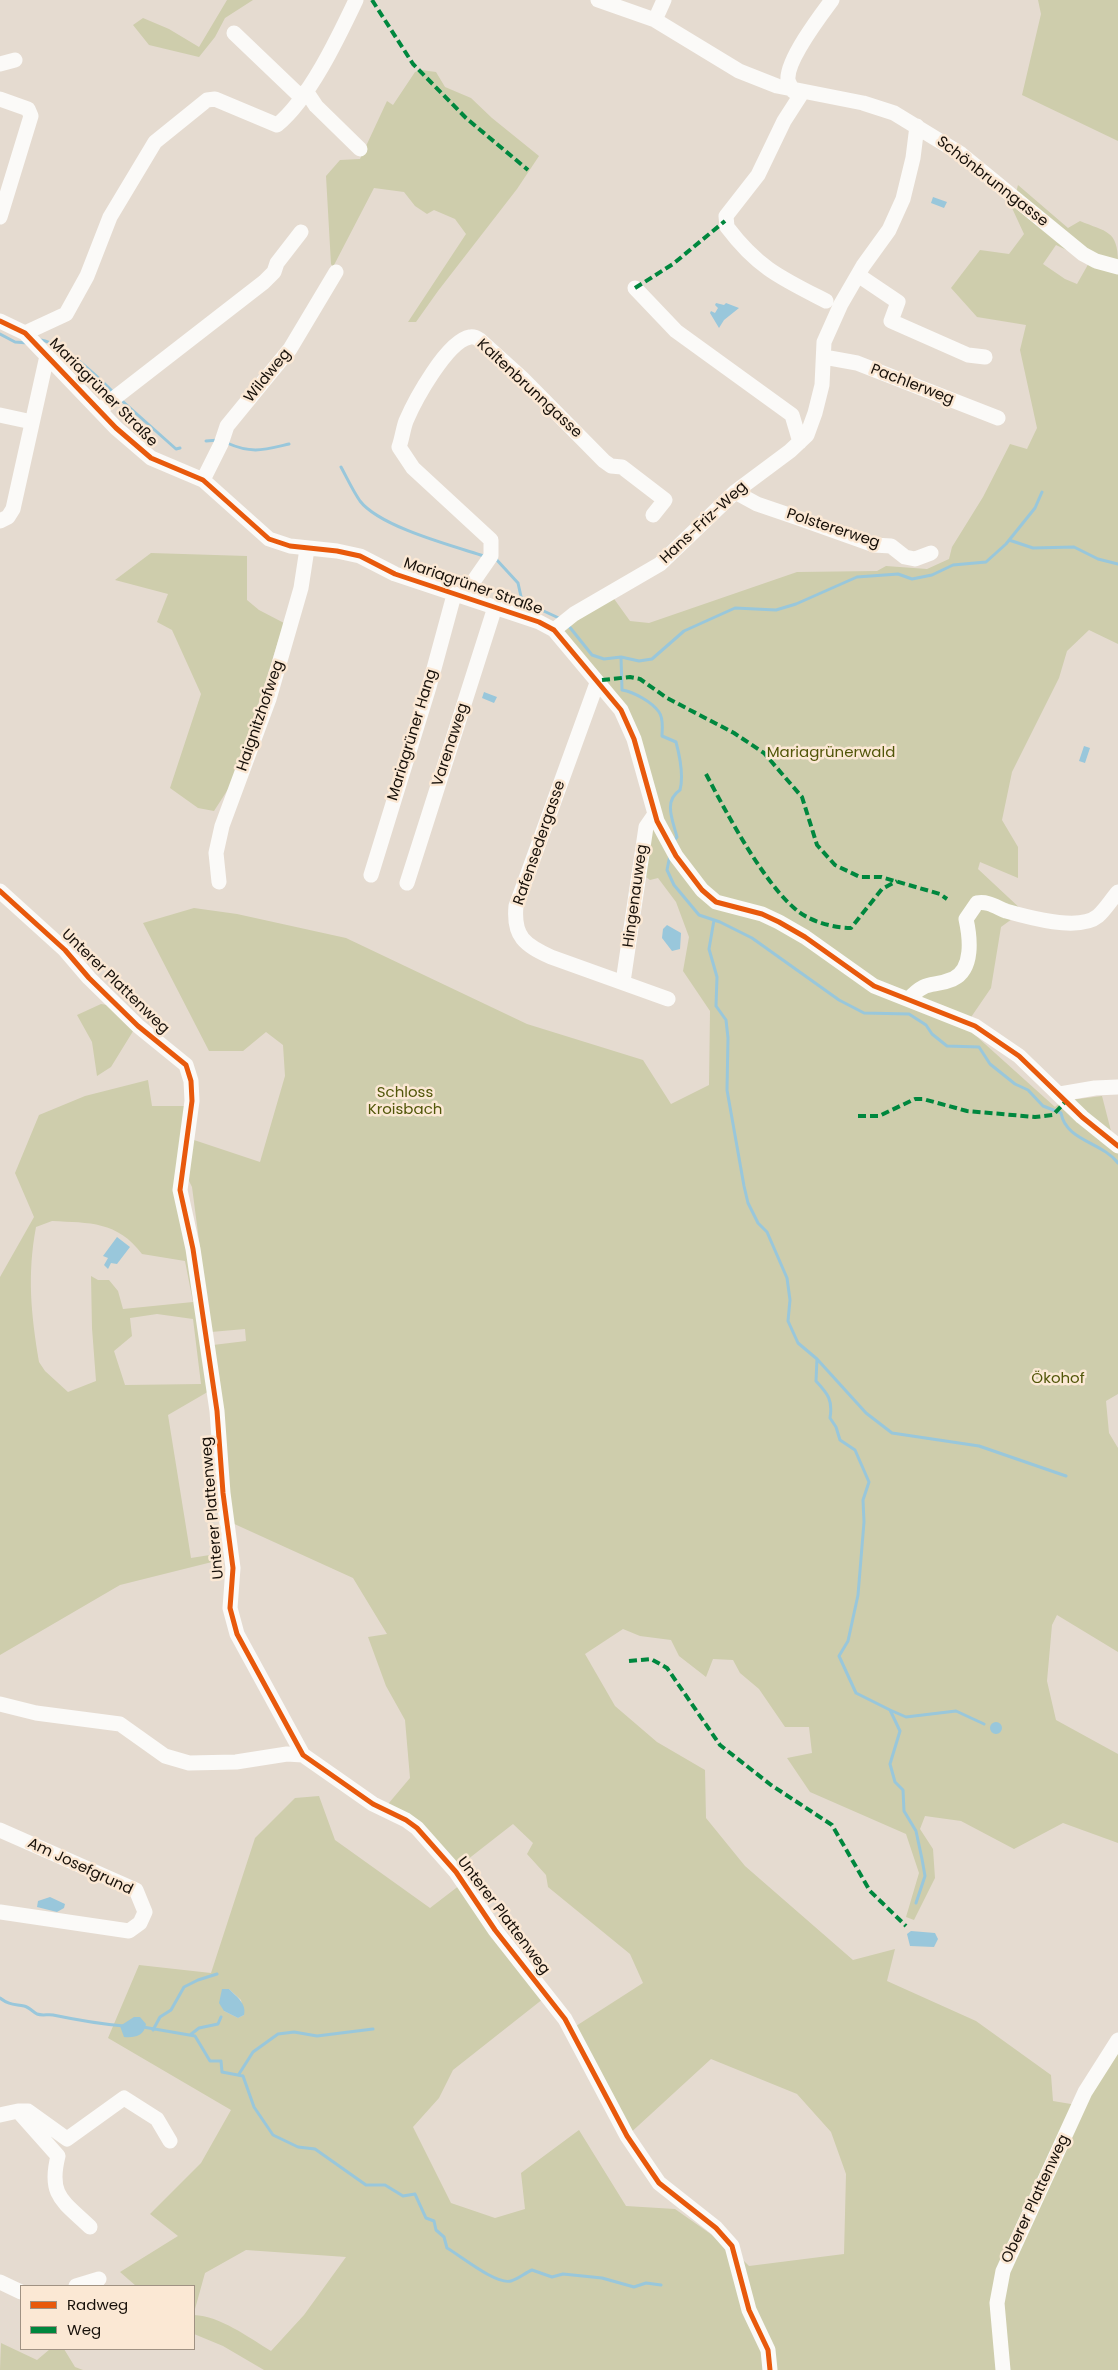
<!DOCTYPE html>
<html>
<head>
<meta charset="utf-8">
<style>
	body { margin:0 }
	#map { position:relative; width:1118px; height:2370px; overflow:hidden; background:#e5dbd0; font-family:Poppins,sans-serif }
	canvas { display:block }
	.legend { position:absolute; left:20px; top:2285px; width:175px; height:65px; box-sizing:border-box; background:#fbe8d4; border:1px solid #a09283; margin:0; padding:6px 9px; list-style:none; font-size:15px; color:#171009 }
	.legend li { display:flex; align-items:center; gap:10px; height:25px }
	.legend b { width:25px; border:1px solid #a09283 }
</style>
</head>
<body>
<div id="map">
<canvas width="1118" height="2370"></canvas>
<ul class="legend">
<li><b style="height:6px;background:#e8590c"></b>Radweg</li>
<li><b style="height:6px;background:#00873e"></b>Weg</li>
</ul>
</div>
<script>
const ctx = document.querySelector('canvas').getContext('2d');
ctx.lineJoin = 'round';
function fill(path, color) { ctx.fillStyle = color; ctx.fill(path, 'evenodd'); }
function strokePath(path, color, width, dash) { ctx.strokeStyle = color; ctx.lineWidth = width; ctx.lineCap = dash ? 'butt' : 'round'; ctx.setLineDash(dash || []); ctx.stroke(path); }
function write(font, color, halo, rows, align = 'center') {
  ctx.font = font + ' Poppins,sans-serif'; ctx.lineWidth = 5; ctx.setLineDash([]); ctx.textBaseline = 'middle'; ctx.strokeStyle = halo; ctx.fillStyle = color; for (const [text, x, y, turn = 0] of rows) {
    ctx.save(); ctx.translate(x, y); ctx.rotate((+turn || 0) * Math.PI / 180); ctx.textAlign = isNaN(turn) ? turn : align; if (halo) ctx.strokeText(text, 0, 0); ctx.fillText(text, 0, 0); ctx.restore();
  }
}
fill(new Path2D(`
	M227,0H253L225,18L215,37L199,57L149,45L133,25L143,18L169,29L199,47Z
	M1038,0H1118V141L1022,95L1041,14Z
	M421,70L436,72L445,87L471,98L492,118L539,156L517,189L438,291L416,322H408L466,234L455,219L434,210L427,214L415,206L404,192L374,188L333,267L331,264L326,176L340,160L360,159L387,101L393,105L415,72Z
	M1018,185L1068,228L1080,221C1106,232 1118,230 1118,262L1088,260L1056,245L1043,264L1065,279L1077,284L1090,261L1118,270V644L1089,630L1067,651L1059,678L1012,772L1002,820L1018,847V878L980,862L978,869L1023,911L1001,927L991,988L965,1026L1055,1107L1062,1101L1102,1096L1111,1131L1118,1137V1394L1106,1401L1109,1433L1118,1448V1652L1057,1615L1052,1625L1047,1681L1056,1720L1118,1754V1843L1063,1823L1014,1849L961,1821L925,1816L920,1829L933,1849L935,1878L914,1920L906,1917L919,1873L906,1834L810,1792L787,1758L812,1753L809,1727H785L759,1689L740,1673L733,1660L713,1659L706,1677L679,1656L671,1640L640,1636L623,1629L585,1654L615,1706L657,1742L705,1770L706,1818L745,1866L853,1960L895,1949L887,1981L976,2021L1051,2075L1053,2101L1077,2105L1118,2050V2370H264L223,2346L194,2334V2315C220,2316 248,2337 271,2351L304,2315L346,2257L246,2250L205,2273L195,2309L194,2286H136L120,2272L178,2236L150,2214L201,2163L231,2110L108,2038L139,1965L211,1973L255,1838L295,1798L319,1796L335,1840L430,1908L460,1885L432,1845L383,1810L410,1778L405,1720L386,1686L368,1637L387,1634L353,1578L230,1522L213,1345L246,1341L245,1329L211,1332L192,1187L181,1165L211,1390L168,1415L191,1558L216,1554V1561L120,1585L0,1655V1277L34,1217L15,1173L39,1115L85,1096L148,1080L152,1106H188L185,1137L260,1162L285,1076L283,1045L266,1032L243,1051H209L143,923L194,908L237,914L346,938L527,1024L643,1060L671,1104L709,1085L710,1011L683,971L689,937L676,902L658,878L650,880L642,874L649,836L647,759L561,629L612,596L630,621L649,623L797,572L877,571L886,566L927,569L949,559L952,547L983,497L1010,444L1027,449L1037,428L1020,350L1026,325L977,317L951,288L980,250L1009,254L1024,234L1012,208ZM52,1221C90,1223 117,1221 142,1254L185,1261L193,1302L123,1309L118,1291L109,1280H98L91,1276L92,1328L96,1381L68,1392L45,1371L39,1362C31,1314 27,1275 36,1227ZM157,1314L193,1319L201,1384L125,1385L114,1351L132,1336L130,1318ZM513,1824L533,1843L527,1854L546,1875L548,1887L630,1954L643,1983L576,2026L627,2136L711,2059L797,2094L831,2132L846,2174L844,2254L749,2266L732,2249L675,2209L626,2206L579,2130L521,2173L525,2209L495,2218L451,2203L413,2127L439,2098L453,2070L548,1995L458,1867ZM229,1989L241,2000L244,2015L238,2018L224,2011Z
	M151,553L247,556V600L259,610L284,623L234,780L214,811L198,808L170,788L201,694L172,630L157,622L168,594L115,580Z
	M101,1004L107,1005L135,1028L111,1067L97,1076L92,1042L77,1015Z
	M1,2343L37,2360L50,2349H64L75,2367L83,2370H0Z`), '#cecdac');
fill(new Path2D(`
	M933,197L947,202L944,208L931,203Z
	M716,303L724,305L726,303L739,308L724,320L719,328L710,313L711,311L715,313L718,308L715,305Z
	M484,692L497,697L494,703L482,698Z
	M1084,746L1090,748L1085,763L1079,761Z
	M667,925L681,933L680,949L672,951L662,938L663,929Z
	M117,1237L130,1247L117,1264L111,1263L108,1269L104,1265L108,1258L103,1256Z
	M990 1728a6 6 0 1 1 12 0a6 6 0 1 1-12 0Z
	M50,1897L65,1904L64,1908L57,1912L37,1907L38,1901Z
	M911,1931L935,1933L938,1939L934,1947L910,1946L907,1934Z
	M222,1989H229C237,1997 247,2004 244,2015L238,2018L224,2011L219,2003Z
	M134,2017H140L146,2024C144,2036 135,2038 124,2037L120,2026Z`), '#99c7db');
strokePath(new Path2D(`
	M0,334L15,342L28,343
	M39,340C61,341 98,377 114,393
	M120,399L176,449L180,448
	M206,441L219,440
	M227,443C252,454 263,450 289,444
	M341,467C347,478 353,491 360,501C380,527 453,546 484,556
	M1009,540L1033,548L1074,547L1098,559L1118,564
	M495,558L518,583L522,601L561,619
	M568,625L592,655L604,659L621,657L639,661L652,659L684,631L735,608L776,610L796,604L857,577L898,574L912,579L932,575L953,565L986,562L1006,544L1035,508L1042,492
	M621,657L622,690C634,692 652,702 659,712C664,719 662,729 662,736L676,742C680,757 684,775 680,790C663,801 673,821 677,837L673,842
	M670,855L667,870L674,885L699,915L720,922L752,938L839,1000L864,1013L909,1014L926,1025L932,1034L947,1046L979,1047L990,1064L1015,1084L1028,1090L1043,1106L1061,1113C1066,1141 1102,1142 1118,1163
	M714,920L709,949L717,977L716,1006L726,1020L728,1038L727,1090L744,1186L748,1203L758,1223L767,1232L787,1278L790,1300L788,1321L798,1343L817,1359L816,1381C828,1394 833,1400 830,1418L836,1427L840,1440L855,1450L869,1482L863,1500L864,1522L858,1595L848,1641L839,1656L856,1693L890,1710L900,1731L890,1764L895,1782L903,1790L904,1811L916,1831L922,1859L925,1876L916,1903
	M817,1359L866,1413L892,1433L979,1446L1066,1476
	M890,1710L906,1717L956,1711L984,1724
	M0,1998C9,2005 14,2004 24,2006C29,2007 33,2012 37,2014C42,2016 48,2014 53,2015C77,2020 100,2024 124,2026
	M143,2027L195,2036L210,2061H221L222,2072L243,2076L254,2107L273,2135L298,2147L315,2149L366,2185H385L403,2196L415,2194L426,2218L434,2221L436,2230L444,2237L447,2248C461,2256 496,2285 511,2281C518,2279 525,2273 532,2270L552,2277L563,2274L602,2278L634,2287L646,2283L661,2285
	M153,2030L160,2017L171,2010L184,1987L198,1980L217,1974
	M190,2035L199,2028L218,2024L221,2017
	M239,2074L253,2052L278,2034L294,2032L317,2036L373,2029`), '#99c7db', 3);
strokePath(new Path2D(`
	M598,0L655,20L739,71L777,86L863,103L894,113L961,154L1083,254L1096,261L1118,267
	M655,20L664,0
	M234,33L302,98
	M0,64L15,60
	M306,91L316,106L360,149
	M793,91C792,88 789,84 788,80C786,61 820,16 832,0
	M802,93L784,121L758,175L726,216L727,227C758,268 781,278 826,301
	M0,99L28,109L31,116L0,217
	M858,275L898,302L891,321L968,355L985,357
	M635,288L676,331L792,415L800,442
	M0,321L25,333L116,428L151,458L203,480L269,539L290,546L337,551L360,556L395,574L539,622L554,630L621,710L634,739L657,821L676,856L702,890L716,902L762,914L779,922L805,937L874,986L975,1026L1019,1056L1082,1117L1118,1146
	M25,333L66,314L87,276L110,217L155,142L207,100L215,99L277,125C309,99 338,38 356,0
	M824,357L857,363L998,418
	M99,410L264,282L274,272L277,263L301,232
	M0,415L32,422
	M203,480L221,444L227,426L290,349L336,272
	M735,492L757,504L798,518L874,545L891,546L905,557L915,559L931,553
	M0,521L8,517L13,509L47,356
	M460,596L466,592L491,556V540L413,468L399,447C402,439 403,429 406,421C415,400 447,341 470,337C474,336 477,338 480,340L522,378L604,461L611,466L622,467L665,500L653,515
	M554,630L574,614L660,564L735,492L790,451L807,435L815,413L822,385L824,342L841,304L863,266L889,230L903,199L913,158L917,126
	M597,683L516,906C513,937 525,945 551,957L668,999
	M371,875L429,687L454,595
	M219,882L216,853L222,826L269,699L301,588L307,549
	M407,883L495,607
	M0,891L65,950L89,978L138,1026L186,1065L191,1081L192,1101L180,1190L193,1249L217,1411L223,1493L233,1568L230,1608L237,1634L303,1755L373,1804L406,1820L417,1828L456,1872L495,1930L565,2019L627,2136L659,2183L716,2228L732,2246L749,2310L768,2350L770,2370
	M623,982L646,827L655,814
	M909,999C927,979 932,988 953,979C974,969 970,937 966,919L977,903C988,901 996,907 1006,911C1027,917 1079,932 1098,916C1105,910 1111,900 1118,892
	M1060,1094L1095,1088L1118,1087
	M0,1704L36,1713L120,1724L165,1756L189,1763L236,1762L287,1754L303,1755
	M0,1830L136,1890L145,1912L140,1923L129,1931L0,1912
	M18,2111L58,2156C48,2196 63,2201 90,2227
	M0,2115L18,2111H28L67,2139L124,2098L157,2119L170,2141
	M0,2282L21,2292
	M76,2286L99,2279
	M1003,2370L997,2303L1003,2271L1085,2092L1118,2040`), '#fbfaf8', 15);
strokePath(new Path2D(`
	M372,0L413,64L466,118L528,170
	M635,288L673,264L725,221
	M602,680L630,677L640,679L667,698L734,733L764,753L802,797L817,845L835,865L860,877H881L940,894L947,899
	M706,774C725,810 771,899 807,917C820,924 838,928 851,928L882,889L897,881
	M858,1116H879L915,1099H923L967,1111L1035,1117L1053,1115L1066,1101
	M629,1661L651,1659L667,1668L720,1745L771,1785L832,1825L870,1891L906,1926`), '#00873e', 4, [8, 4]);
strokePath(new Path2D(`
	M0,321L25,333L116,428L151,458L203,480L269,539L290,546L337,551L360,556L395,574L539,622L554,630L621,710L634,739L657,821L676,856L702,890L716,902L762,914L779,922L805,937L874,986L975,1026L1019,1056L1082,1117L1118,1146
	M0,891L65,950L89,978L138,1026L186,1065L191,1081L192,1101L180,1190L193,1249L217,1411L223,1493L233,1568L230,1608L237,1634L303,1755L373,1804L406,1820L417,1828L456,1872L495,1930L565,2019L627,2136L659,2183L716,2228L732,2246L749,2310L768,2350L770,2370`), '#e8590c', 5);
write('15px', '#171009', '#fbe8d4', [
	["Schönbrunngasse",992,182,38],
	["Wildweg",268,376,-51],
	["Pachlerweg",912,385,21],
	["Kaltenbrunngasse",529,389,43],
	["Mariagrüner Straße",103,393,45],
	["Hans-Friz-Weg",704,523,-43],
	["Polstererweg",833,529,18],
	["Mariagrüner Straße",473,587,19],
	["Haignitzhofweg",261,716,-71],
	["Mariagrüner Hang",413,735,-73],
	["Varenaweg",451,745,-72],
	["Rafensedergasse",540,843,-71],
	["Hingenauweg",636,896,-82],
	["Unterer Plattenweg",115,982,44],
	["Unterer Plattenweg",213,1508,-95],
	["Am Josefgrund",80,1867,25],
	["Unterer Plattenweg",503,1916,53],
	["Oberer Plattenweg",1036,2199,-65]
]);
write('15px', '#515609', '#fbe8d4', [
	["Mariagrünerwald",831,753],
	["Schloss",405,1093],
	["Kroisbach",405,1110],
	["Ökohof",1058,1379]
]);
</script>
</body>
</html>
